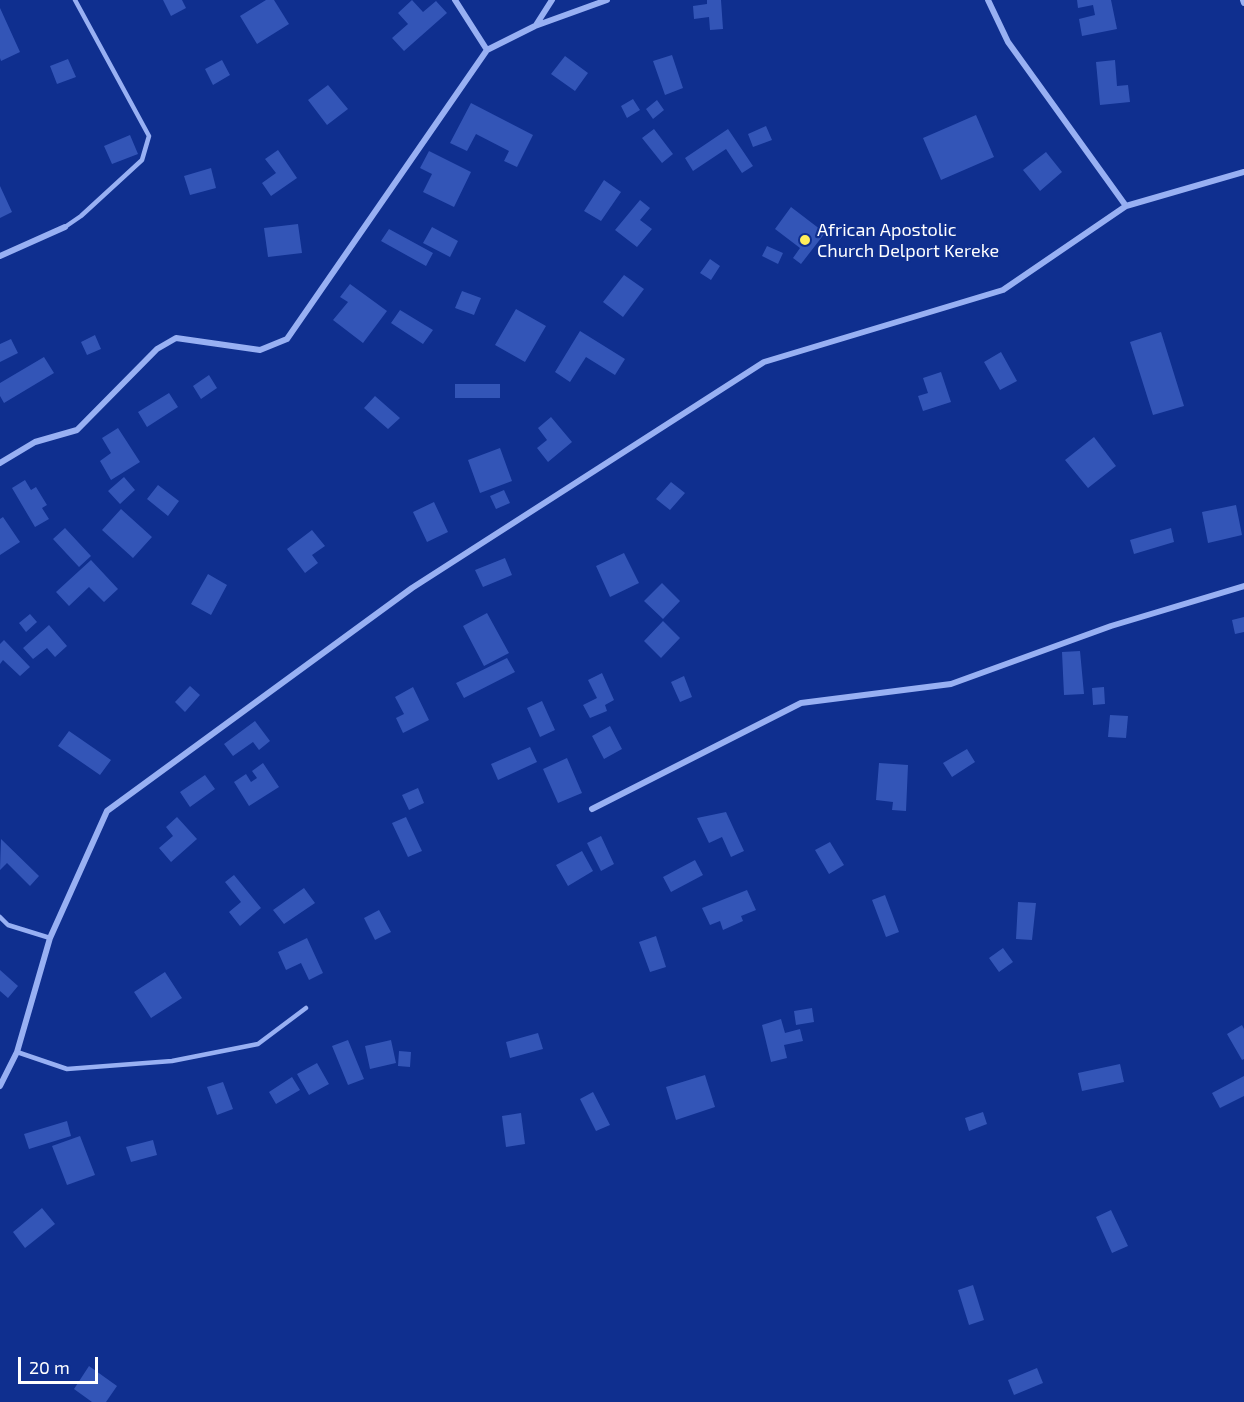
<!DOCTYPE html>
<html>
<head>
<meta charset="utf-8">
<style>
	body { margin:0 }
	#map { position:relative; width:1244px; height:1402px; overflow:hidden; background:#0f2f8f; font-family:"Exo 2",sans-serif }
	canvas { display:block }
	.scale { position:absolute; left:18px; top:1357px; width:80px; height:27px; box-sizing:border-box; border:3px solid #fff; border-top:0; padding-left:8px; font-size:18px; line-height:21px; white-space:nowrap; color:#fff; -webkit-text-stroke:4px #0f2f8f; paint-order:stroke }
</style>
</head>
<body>
<div id="map">
<canvas width="1244" height="1402"></canvas>
<div class="scale">20 m</div>
</div>
<script>
const ctx = document.querySelector('canvas').getContext('2d');
ctx.lineJoin = 'round';
function fill(path, color) { ctx.fillStyle = color; ctx.fill(path, 'evenodd'); }
function strokePath(path, color, width, dash) { ctx.strokeStyle = color; ctx.lineWidth = width; ctx.lineCap = dash ? 'butt' : 'round'; ctx.setLineDash(dash || []); ctx.stroke(path); }
function write(font, color, halo, rows, align = 'center') {
  ctx.font = font + ' "Exo 2",sans-serif'; ctx.lineWidth = 4.5; ctx.setLineDash([]); ctx.textBaseline = 'middle'; ctx.strokeStyle = halo; ctx.fillStyle = color; for (const [text, x, y, turn = 0] of rows) {
    ctx.save(); ctx.translate(x, y); ctx.rotate((+turn || 0) * Math.PI / 180); ctx.textAlign = isNaN(turn) ? turn : align; if (halo) ctx.strokeText(text, 0, 0); ctx.fillText(text, 0, 0); ctx.restore();
  }
}
fill(new Path2D(`
	M163,0H182L186,8L171,16Z
	M266,0H274L289,24L257,44L240,16Z
	M412,0L423,12L436,1L447,13L404,51L392,38L408,24L398,13Z
	M707,0H721L723,29L710,30L709,17L694,19L693,6L707,4Z
	M1077,0H1111L1117,29L1082,36L1079,19L1095,15L1093,5L1078,8Z
	M0,8L20,52L1,61L0,58Z
	M672,55L683,88L665,95L653,61Z
	M565,56L588,73L575,91L551,74Z
	M68,59L76,77L57,84L50,66Z
	M222,60L230,75L213,85L205,69Z
	M1115,60L1117,86L1128,85L1130,102L1100,105L1096,62Z
	M328,85L348,109L327,125L308,100Z
	M633,99L640,110L627,118L621,106Z
	M657,100L664,110L653,119L646,109Z
	M471,103L533,135L517,167L504,161L509,151L476,134L467,151L450,143Z
	M976,115L994,157L941,180L923,138Z
	M766,126L772,140L753,147L748,134Z
	M654,129L673,154L662,163L642,138Z
	M728,129L753,166L742,173L726,149L693,171L685,158Z
	M130,135L138,154L112,164L104,146Z
	M278,150L297,178L271,196L262,183L276,173L265,159Z
	M429,151L471,172L454,207L423,192L432,174L420,168Z
	M1046,152L1062,172L1040,191L1023,170Z
	M211,168L216,188L190,195L184,176Z
	M604,180L621,192L601,221L584,211Z
	M0,186L12,212L0,218Z
	M640,200L650,208L640,220L652,229L637,247L615,230Z
	M791,207L825,233L801,264L793,258L800,248L775,229Z
	M298,224L302,253L268,257L264,228Z
	M432,227L458,241L450,257L423,243Z
	M389,229L433,253L426,266L381,241Z
	M767,246L783,253L778,264L762,256Z
	M710,259L720,266L711,280L700,273Z
	M624,275L644,289L623,317L603,302Z
	M350,284L387,311L363,343L333,320L348,302L340,297Z
	M462,291L481,298L474,315L455,308Z
	M516,309L546,326L525,362L495,345Z
	M400,310L433,330L423,344L391,323Z
	M580,331L625,359L615,375L586,357L570,382L555,372Z
	M1161,332L1184,406L1153,415L1130,342Z
	M95,335L101,349L87,355L81,342Z
	M11,339L18,353L0,362V344Z
	M1001,352L1017,381L1000,390L984,362Z
	M44,357L54,373L4,403L0,396V383Z
	M941,372L951,402L923,411L918,396L928,393L923,378Z
	M209,375L217,388L201,399L193,386Z
	M455,384H500V398H455Z
	M169,393L178,407L147,427L138,412Z
	M375,396L400,418L388,429L364,408Z
	M551,417L572,442L548,462L537,448L547,440L538,428Z
	M118,428L140,462L111,480L100,461L111,453L102,438Z
	M1094,437L1116,466L1088,488L1065,460Z
	M500,448L512,481L480,493L468,460Z
	M124,477L135,490L120,504L108,491Z
	M25,480L31,490L36,487L47,505L42,508L49,519L35,527L12,488Z
	M671,482L685,493L670,510L656,499Z
	M158,485L179,501L168,516L147,499Z
	M504,490L510,503L496,509L490,496Z
	M434,502L448,532L427,542L413,512Z
	M1236,505L1242,535L1208,543L1202,512Z
	M121,509L152,537L133,558L102,530Z
	M3,517L20,542L0,555V519Z
	M65,528L91,556L79,567L53,539Z
	M1171,528L1174,542L1134,554L1130,540Z
	M312,530L325,546L312,555L318,563L305,573L287,549Z
	M624,553L639,583L610,597L596,566Z
	M505,558L512,575L483,587L475,570Z
	M91,560L118,589L104,602L89,587L69,606L56,592Z
	M208,574L227,585L211,615L191,604Z
	M662,583L680,601L663,619L644,601Z
	M487,613L509,653L484,666L463,626Z
	M30,614L37,622L26,632L19,623Z
	M1244,617V632L1235,634L1232,620Z
	M663,621L680,638L661,658L644,641Z
	M49,625L67,646L55,657L47,648L33,659L23,648Z
	M4,640L30,667L20,676L3,660L0,664V644Z
	M1080,651L1084,694L1064,695L1062,652Z
	M507,658L515,672L464,698L456,683Z
	M602,673L614,700L605,705L607,711L590,718L583,705L597,698L588,680Z
	M684,676L692,697L680,702L671,682Z
	M190,686L200,695L185,712L175,702Z
	M413,687L429,720L403,733L396,718L404,714L395,697Z
	M1104,687L1105,704L1093,705L1092,688Z
	M542,701L555,730L540,737L527,708Z
	M1110,715L1128,716L1126,738L1108,737Z
	M255,721L270,741L259,750L253,742L233,756L224,744Z
	M610,726L622,749L604,759L592,736Z
	M69,731L111,760L100,775L58,746Z
	M530,747L537,762L498,780L491,764Z
	M967,749L975,762L952,777L943,763Z
	M567,758L582,793L558,803L543,769Z
	M263,763L279,787L249,806L234,782L246,774L251,782L257,778L252,771Z
	M879,763L908,765L906,811L892,810L893,802L876,800Z
	M205,775L215,789L190,807L180,792Z
	M418,788L424,803L409,810L402,795Z
	M726,812L744,851L731,857L722,837L709,843L697,818Z
	M177,817L197,839L171,862L159,848L173,836L166,827Z
	M406,817L422,851L408,857L392,823Z
	M601,836L614,864L601,871L587,843Z
	M1,839L39,876L30,886L7,863L0,870Z
	M830,842L844,865L829,874L815,850Z
	M582,851L593,871L568,886L556,865Z
	M695,860L703,875L671,892L663,877Z
	M234,875L261,908L240,926L229,912L241,902L225,882Z
	M304,888L315,903L284,924L273,910Z
	M747,890L756,910L741,916L743,921L723,930L720,921L710,925L702,908Z
	M885,895L899,932L886,937L872,900Z
	M1018,902L1036,903L1032,940L1016,939Z
	M379,910L391,932L375,940L364,918Z
	M656,936L666,967L650,972L639,942Z
	M307,938L323,973L309,980L301,963L286,970L278,952Z
	M1003,948L1013,962L999,972L989,958Z
	M0,970L18,986L8,998L0,991Z
	M165,972L182,998L151,1018L134,992Z
	M812,1008L814,1022L796,1025L794,1011Z
	M781,1019L785,1033L800,1029L803,1041L784,1045L787,1058L771,1062L762,1025Z
	M1242,1025L1244,1029V1059L1242,1060L1227,1034Z
	M538,1033L543,1049L510,1058L506,1042Z
	M348,1040L364,1079L348,1085L332,1046Z
	M391,1040L396,1063L370,1069L365,1046Z
	M399,1051L411,1052L410,1067L398,1066Z
	M317,1063L329,1084L309,1095L297,1074Z
	M1120,1064L1124,1082L1082,1091L1078,1073Z
	M705,1075L715,1107L676,1120L666,1087Z
	M1244,1076V1096L1220,1108L1212,1093Z
	M292,1077L300,1090L276,1104L269,1092Z
	M223,1082L233,1109L217,1115L207,1087Z
	M593,1092L610,1125L596,1131L580,1099Z
	M983,1112L987,1124L969,1131L965,1118Z
	M521,1113L525,1144L506,1147L502,1116Z
	M67,1121L71,1136L29,1149L24,1134Z
	M80,1136L95,1175L67,1185L52,1146Z
	M153,1140L157,1155L131,1162L126,1147Z
	M42,1208L55,1224L25,1248L13,1232Z
	M1111,1210L1128,1246L1112,1253L1096,1217Z
	M973,1285L984,1320L969,1325L958,1290Z
	M89,1366L117,1386L106,1402H92L74,1389Z
	M1037,1368L1043,1383L1014,1395L1008,1380Z`), '#3355b7');
strokePath(new Path2D(`
	M65,227L81,216L142,160L149,136L75,0
	M0,917L8,925L50,938
	M17,1052L67,1069L172,1061L258,1044L306,1008`), '#98b0f3', 4.5);
strokePath(new Path2D(`
	M455,0L487,50
	M988,0L1008,42L1126,206
	M1243,0L1244,3
	M536,25L552,0
	M0,256L65,227
	M0,463L35,442L77,430L157,349L176,338L260,350L287,339L487,50L535,26L607,0
	M592,809L801,703L951,684L1111,626L1244,586
	M0,1086L17,1052L50,938L107,811L412,588L764,362L1003,290L1126,206L1244,172`), '#98b0f3', 6);
for (const [x, y, r, color] of [
	[805,240,6,"#ffee5a"]
]) { const dot = new Path2D(); dot.arc(x, y, r, 0, 2 * Math.PI); ctx.fillStyle = color; ctx.fill(dot); strokePath(dot, '#0f2f8f', 2); }
write('18px', '#fff', '#0f2f8f', [
	["African Apostolic",817,230],
	["Church Delport Kereke",817,251]
], 'left');
</script>
</body>
</html>
